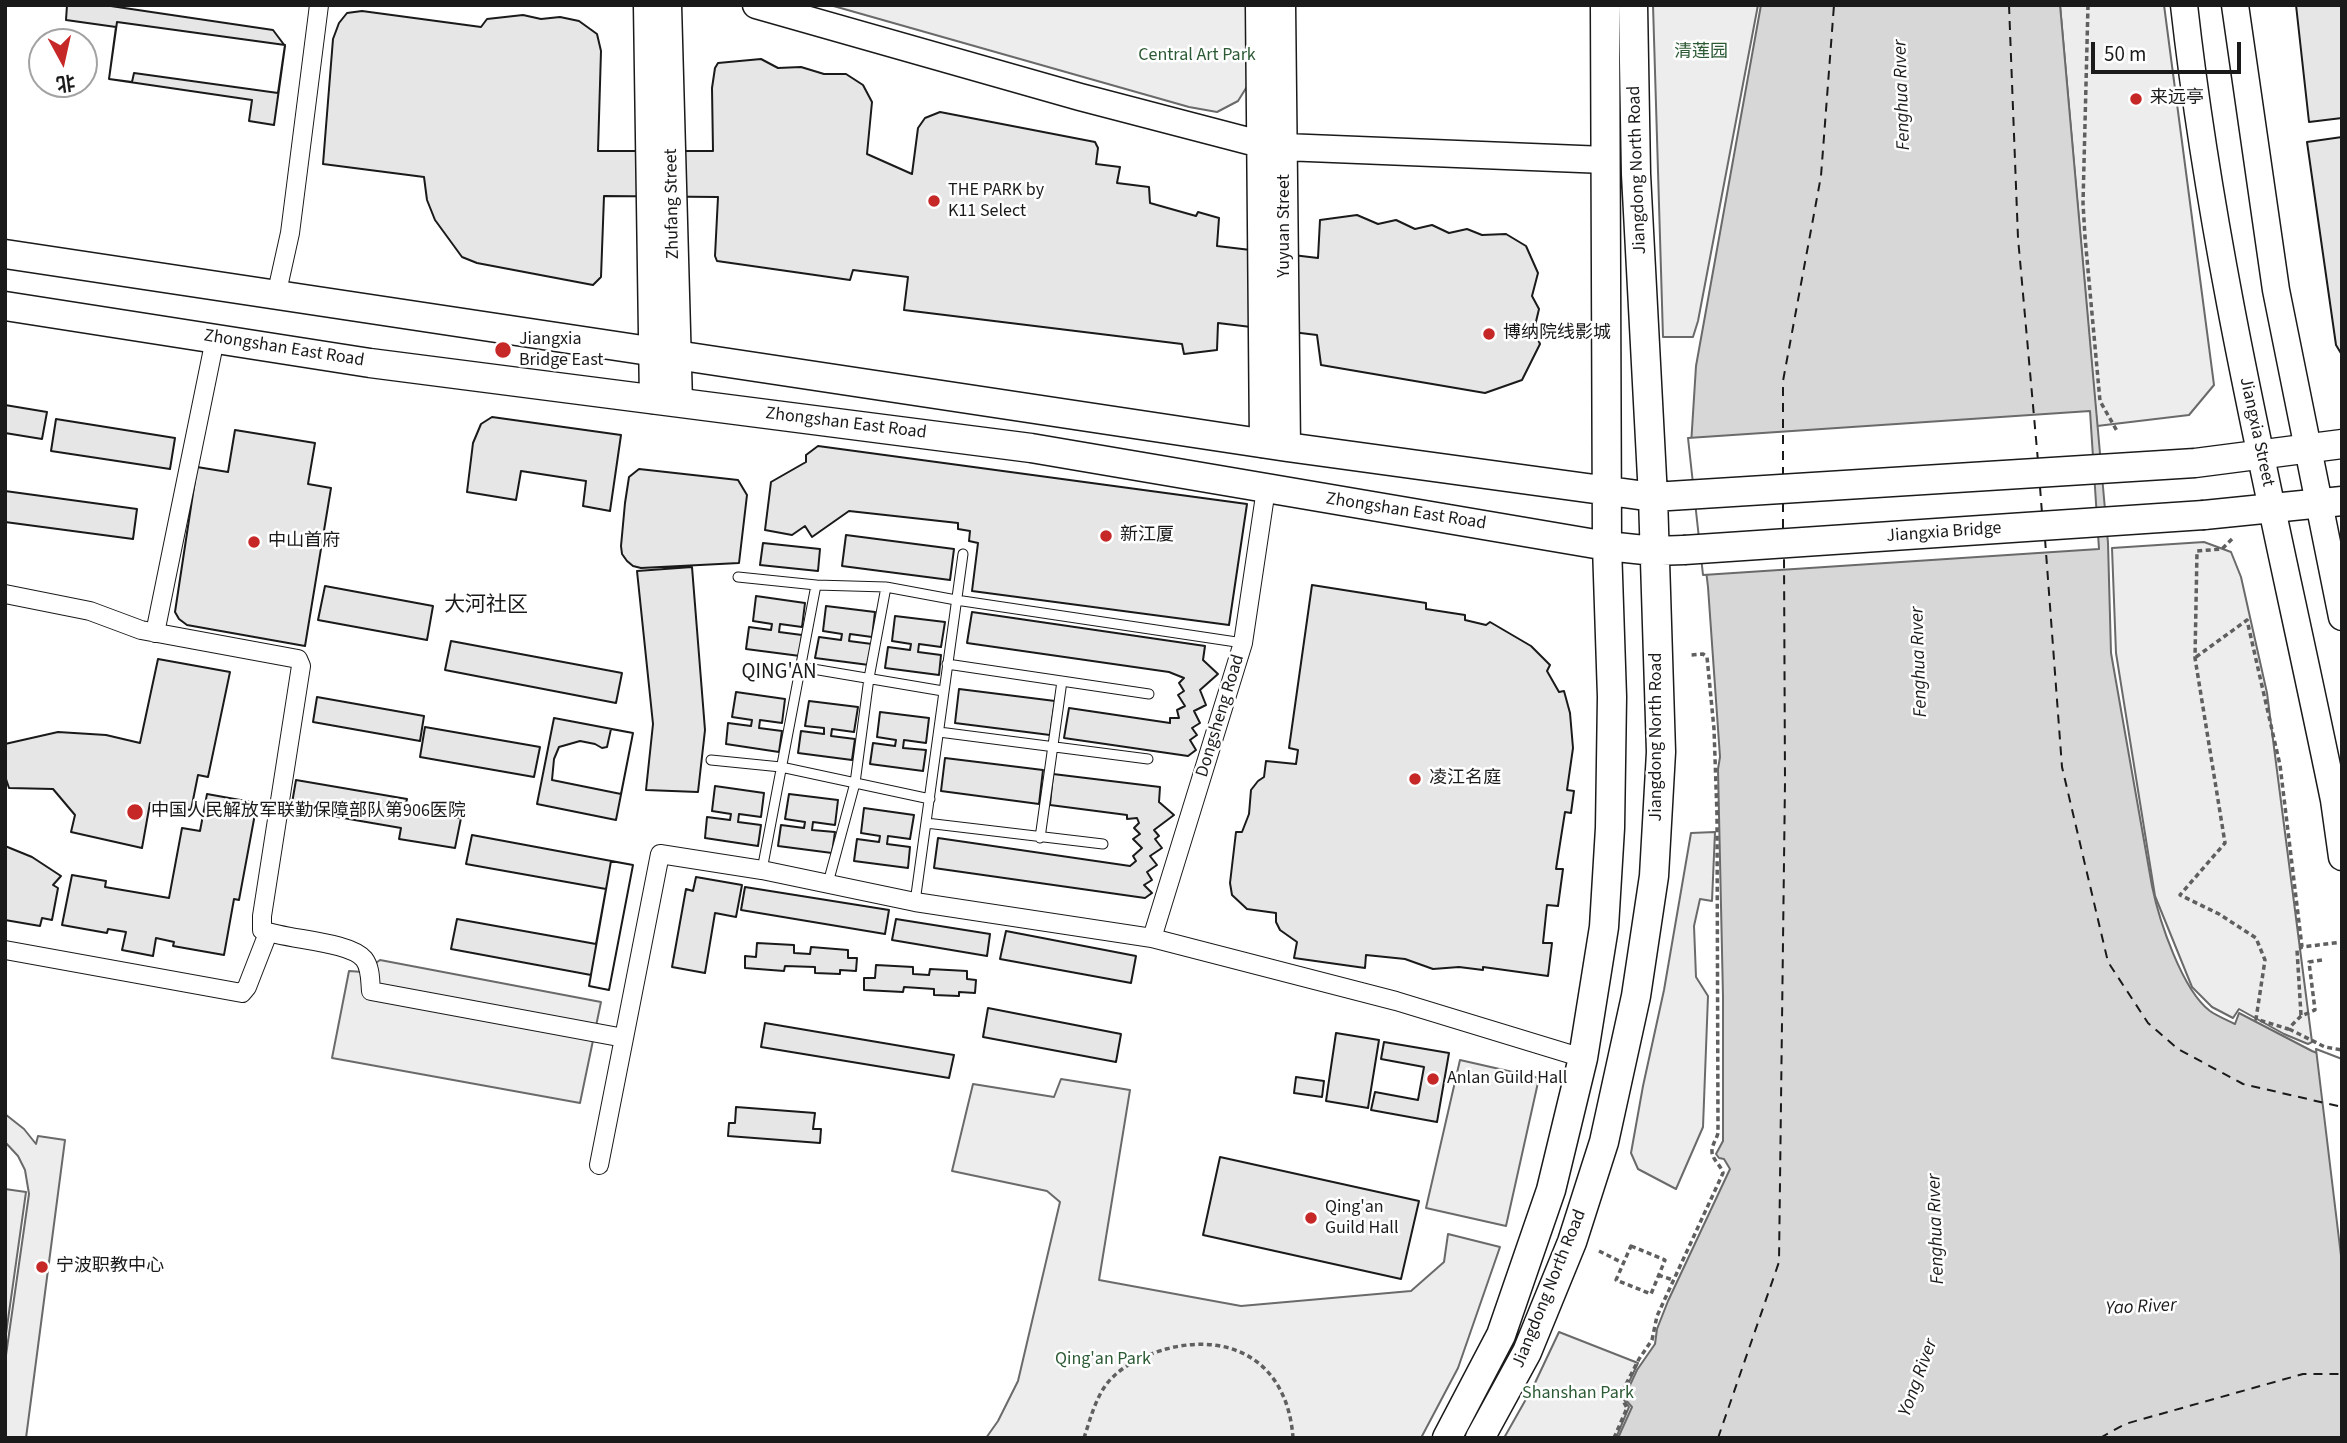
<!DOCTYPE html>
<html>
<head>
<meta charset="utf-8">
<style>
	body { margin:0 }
	#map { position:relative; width:2347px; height:1443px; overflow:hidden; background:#fff; font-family:"Source Sans 3","Noto Sans SC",sans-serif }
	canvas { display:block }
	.frame { position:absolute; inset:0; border:7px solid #1a1a1a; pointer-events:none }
	.north { position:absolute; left:28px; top:28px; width:70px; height:70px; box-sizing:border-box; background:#fff; border:2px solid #a3a3a3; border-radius:50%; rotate:172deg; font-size:19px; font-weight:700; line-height:28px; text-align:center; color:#1a1a1a }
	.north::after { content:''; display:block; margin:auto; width:24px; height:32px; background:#c62828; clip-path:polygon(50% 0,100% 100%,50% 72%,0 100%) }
	.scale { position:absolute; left:2091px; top:42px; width:150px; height:32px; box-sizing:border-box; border:4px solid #1a1a1a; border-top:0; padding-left:9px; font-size:21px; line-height:24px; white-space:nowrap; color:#1a1a1a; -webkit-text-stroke:5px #fff; paint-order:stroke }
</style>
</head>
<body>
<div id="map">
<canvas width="2347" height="1443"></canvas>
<div class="frame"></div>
<div class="north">北</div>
<div class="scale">50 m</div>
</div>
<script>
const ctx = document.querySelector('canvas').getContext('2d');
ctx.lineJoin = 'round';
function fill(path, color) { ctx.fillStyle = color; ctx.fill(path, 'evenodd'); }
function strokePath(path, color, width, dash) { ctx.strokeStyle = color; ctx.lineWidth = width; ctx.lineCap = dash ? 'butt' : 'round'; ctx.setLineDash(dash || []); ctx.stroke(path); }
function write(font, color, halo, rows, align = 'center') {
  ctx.font = font + ' "Source Sans 3","Noto Sans SC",sans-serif'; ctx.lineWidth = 5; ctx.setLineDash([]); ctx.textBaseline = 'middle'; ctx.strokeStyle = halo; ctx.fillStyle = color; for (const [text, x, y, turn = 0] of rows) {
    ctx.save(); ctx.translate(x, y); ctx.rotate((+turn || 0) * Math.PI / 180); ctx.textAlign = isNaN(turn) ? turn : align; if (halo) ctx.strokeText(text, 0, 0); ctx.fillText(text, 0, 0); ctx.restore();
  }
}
const built = new Path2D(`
	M830,5H1248V85L1238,101L1217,112L1189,107Z
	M1653,5H1758L1698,321L1693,337H1663Z
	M2060,5H2164L2214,385L2189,415L2097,426Z
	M2204,542L2231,552L2241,577L2267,693L2312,1042L2308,1044L2284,1034L2239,1009L2233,1018L2212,1007L2192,987L2155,896L2116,653L2112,548Z
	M1715,832L1712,901L1700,899L1694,926L1696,977L1708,996L1703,1127L1676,1189L1638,1169L1631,1153L1643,1086L1664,990L1691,833Z
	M380,960L601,1002L580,1103L332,1058L349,971L363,972Z
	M1460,1060L1539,1078L1506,1226L1426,1208Z
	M1061,1079L1130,1090L1099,1280L1241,1306L1411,1291L1444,1262L1448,1234L1500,1247L1458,1368L1421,1438H986L998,1421L1018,1381L1060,1202L1047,1191L952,1171L973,1084L1054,1097Z
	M5,1114L24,1129L36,1144L38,1136L65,1140L26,1438H5V1362L29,1194L25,1170L18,1156L5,1142Z
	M5,1189L26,1192L5,1341Z
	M1559,1332L1638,1363L1622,1397L1629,1407L1616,1438H1504L1534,1385Z`);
fill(built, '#ededed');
strokePath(built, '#6a6a6a', 2);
const water = new Path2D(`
	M1761,5H2060L2108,543L2111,653L2152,886C2159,920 2182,990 2210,1011C2217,1016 2227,1020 2235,1024L2239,1013L2312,1051L2342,1063V1438H1618L1632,1407L1624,1398L1637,1370L1655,1344L1657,1329L1668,1301L1730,1169L1724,1159L1719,1158L1716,1154L1723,1141V997L1718,769L1720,757L1708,587L1691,445L1696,366Z`);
fill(water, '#d7d7d7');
strokePath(water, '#6a6a6a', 2);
const pier = new Path2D(`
	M2090,411L2099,549L1703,575L1688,438Z
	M2316,1049L2342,1059V1264Z`);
fill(pier, '#fff');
strokePath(pier, '#6a6a6a', 2);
strokePath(new Path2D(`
	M2009,5L2018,238L2038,461
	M1783,476V381L1821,176L1834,5
	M2040,487L2042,513
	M1783,503V529
	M2045,539L2062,767L2108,962L2148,1023L2178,1049L2243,1084L2342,1107
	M1718,1438L1779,1262L1785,782L1784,555
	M2100,1438L2125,1424L2303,1374H2342`), '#1a1a1a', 2, [9, 7]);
const building = new Path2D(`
	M67,5H104L273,30L285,46L274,125L249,121L252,100L109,79L116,27L66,20Z
	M2296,5H2342V118L2309,122Z
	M362,11L481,27L487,19L523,15L541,19L560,17L579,21L597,34L601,51L598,151H713L712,88L715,68L718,63L761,59L778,68L801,67L824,74H846L863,85L872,102L867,154L912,174L918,128L925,118L940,112L1095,142L1098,148L1096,164L1120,167L1117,183L1149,187L1150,203L1196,216L1198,212L1219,218L1217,246L1318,258L1320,220L1357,215L1378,224L1396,220L1415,229L1432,225L1449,233L1467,229L1482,235L1506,234L1526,246L1538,273L1532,296L1539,309L1534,330L1540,344L1522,380L1485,393L1321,365L1317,335L1218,323L1217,350L1184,354L1182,344L904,310L908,277L853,270L850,280L717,261L715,256L718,197L604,196L601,277L593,285L477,263L462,257L435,220L427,200L424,177L323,164L333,39L339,23L347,13Z
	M117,22L285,45L278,93L134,73L132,82L109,79Z
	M2342,137V355L2336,345L2307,142Z
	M5,405L47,412L42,439L5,433Z
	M492,417L621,435L610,511L583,506L586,481L521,471L516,500L467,492L473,443L481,424Z
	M56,419L175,438L170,469L51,451Z
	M235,430L315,443L308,484L331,488L305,646L187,625L179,619L175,612L197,467L228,472Z
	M818,446L1247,504L1229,625L972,591L978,543L969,541L970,531L958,529V523L849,511L812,537L805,526L792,535L765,530L771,482L806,462V455Z
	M639,469L738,480L747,495L739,563L641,568L633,566L627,561L622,554L621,546L625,503L629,477Z
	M5,491L137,509L133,539L5,522Z
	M846,535L954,549L950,580L842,566Z
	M763,543L820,549L818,571L760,565Z
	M692,567L705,730L698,792L646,790L653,724L637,571Z
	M1312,585L1426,603V609L1465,615V620L1486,625L1490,622L1531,646L1550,665L1547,671L1559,692L1564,691L1570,713L1573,748L1567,790L1574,791L1571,813L1565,812L1556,869H1563L1558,906L1547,905L1543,943H1552L1548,976L1483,967V970L1459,967L1433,969L1405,959L1366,955L1365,968L1294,958L1297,942L1280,930L1276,922V913L1247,909L1232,895L1230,883L1236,832H1242L1249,814L1251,790L1258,781L1264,777L1266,761L1296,764L1298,750L1289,748Z
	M325,586L433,606L427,640L318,620Z
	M756,596L805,603L802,627L780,624L779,632L802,635L800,656L746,649L749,627L771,630L772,624L753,621Z
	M826,606L875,612L872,637L850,634L849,641L872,644L869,665L815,658L819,637L841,640L842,634L823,631Z
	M972,612L1205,646L1203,660L1218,674L1200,690L1206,705L1194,711L1200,723L1192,728L1197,735L1190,740L1196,750L1188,756L1064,738L1069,708L1170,723V718H1179L1177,710L1185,706L1178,695L1184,691L1179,683L1184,678L1169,672L967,643Z
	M895,616L945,622L941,647L919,644L918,652L941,655L939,675L885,668L888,647L910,650L911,644L892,641Z
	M451,641L622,673L616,703L445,670Z
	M158,659L230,672L208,777L198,775L191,810L150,803L142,848L71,832L75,815L53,789L9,788L5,776V744L58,732L106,735L140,743Z
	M959,689L1055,701L1050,735L955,723Z
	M736,692L785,699L782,723L760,720L759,728L782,731L779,752L726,744L728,723L751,726L752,720L732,717Z
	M317,697L424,716L420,741L313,722Z
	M809,701L858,707L854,732L832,729L831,736L855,739L852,760L798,753L801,731L824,734V728L805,726Z
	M880,712L929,718L926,743L904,740L903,748L926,750L923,771L870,764L873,743L895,746L896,740L877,737Z
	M554,718L633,733L616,820L537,804Z
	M425,727L540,747L534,777L420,757Z
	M611,729L633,733L621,794L552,780L554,759L559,747L580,741L595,744L602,748L607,747Z
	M945,758L1043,770L1039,804L941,791Z
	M1053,774L1160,787L1159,802L1174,815L1154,830L1159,836L1155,839L1162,848L1150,856L1157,865L1147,872L1152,880L1144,885L1152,893L1145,898L934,868L938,838L1130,866L1136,861L1133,856L1142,848L1133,839L1140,834L1134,828L1139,823L1137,818L1127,819V815L1050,805Z
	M296,780L407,799L405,808L461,818L455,848L399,839L401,828L291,809Z
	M715,786L764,793L761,817L739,814L738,822L761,825L758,846L705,838L707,817L730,820L731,814L712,811Z
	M207,794L257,803L239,900L234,899L224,955L173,946L174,942L156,938L153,956L122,950L126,932L108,929L107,933L62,925L72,875L106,881L105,887L169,898L182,828L200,831Z
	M789,794L838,800L835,825L813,822L812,830L835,832L832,853L778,846L781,825L804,828L805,822L785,819Z
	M864,808L914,815L910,839L888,836L887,844L910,847L908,868L854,861L857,839L879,842L880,836L861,833Z
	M472,835L633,865L609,990L589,986L591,975L451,949L457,919L596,944L606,889L466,864Z
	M5,846L32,857L61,876L53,885L58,888L52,920L42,918L40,926L5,920Z
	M611,861L633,865L609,990L589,986Z
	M696,877L742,885L736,917L715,913L705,973L672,967L686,889L693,891Z
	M745,887L889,910L885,934L741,910Z
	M896,919L990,934L987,956L892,940Z
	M1006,931L1136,956L1131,983L1000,959Z
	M757,943L794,945V953L810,954L811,947L848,950V958H857L856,971L840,970V974L815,973V967L785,966L784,971L745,968V956L756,957Z
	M876,965L913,967V974L929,975L930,969L967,971V979L976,980L975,993L959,992V996L934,995V989L904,987L903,992L864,990V978H875Z
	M988,1008L1121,1034L1116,1062L983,1037Z
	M765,1023L954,1055L949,1078L761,1047Z
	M1336,1033L1379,1040L1368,1108L1326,1101Z
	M1384,1042L1449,1053L1437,1122L1371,1110L1375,1092L1418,1100L1424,1067L1381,1059Z
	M1296,1077L1324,1081L1322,1097L1294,1093Z
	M736,1107L815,1113L813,1129H821L820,1143L728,1136L729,1123H735Z
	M1220,1157L1419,1201L1401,1279L1203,1235Z`);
fill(building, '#e6e6e6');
strokePath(building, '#1a1a1a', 2);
const lane = new Path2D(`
	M738,577L816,585L886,587L956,600L1243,643
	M947,664L1149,694
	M801,667L943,691
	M939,732L1148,759
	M711,760L781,767L930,799
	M926,823L1103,844
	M1040,838L1062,681
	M762,870L816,585
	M828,883L855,783L869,678L886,587
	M915,902L963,554`);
const street = new Path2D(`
	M276,296L290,233L319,5
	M5,594L90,611L141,630L298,659L301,666L262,916V930C287,940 349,941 364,959C371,968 370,981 371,991L624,1038L660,854L762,870L915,902L1152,938L1396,1001L1583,1058
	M155,633L215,339
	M1152,938L1243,643L1266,489
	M5,950L242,993L247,987L268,933
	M599,1165L624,1038`);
const secondary = new Path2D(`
	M647,5L653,400
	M668,5L679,403
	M756,5L1080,97L1260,144L1284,147L1605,160
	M1259,5L1263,444
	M1282,5L1287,447
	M2184,5C2214,273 2280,536 2334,800L2342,857
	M2235,5L2276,290L2342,617`);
const primary = new Path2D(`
	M5,254L1287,447L1653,497L2195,463L2342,444
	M5,306L370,363L1031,448L1607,546L1654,551L1684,550
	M2204,515L2342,501
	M1447,1438L1501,1335L1551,1190L1583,1058L1604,927L1610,828L1612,697L1607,546L1605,5
	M1480,1438L1527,1352L1572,1242L1604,1142L1636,996L1654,876L1661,752L1653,497L1636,174L1633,5`);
strokePath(lane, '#1a1a1a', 11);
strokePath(street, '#1a1a1a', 20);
strokePath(secondary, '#1a1a1a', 29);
strokePath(primary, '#1a1a1a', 31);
strokePath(new Path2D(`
	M2088,5L2083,203L2085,237L2100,401L2117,431
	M2232,539L2222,549L2197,551L2195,658L2225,843L2180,895L2219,914L2256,938L2265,960L2256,1019L2288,1029L2301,1016L2315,1010L2309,962L2322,960
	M2196,657L2247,620L2280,765L2302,947L2342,942
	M2301,1015L2297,950L2302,947
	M2289,1029L2325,1047L2342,1050
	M1631,1246L1665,1260L1651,1294L1616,1280Z
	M1599,1251L1623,1263
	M1658,1275L1673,1280
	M1084,1438C1091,1417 1097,1391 1114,1376C1127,1363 1149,1354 1166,1349C1235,1331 1288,1365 1293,1438
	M1614,1438L1627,1408L1621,1397V1394L1639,1359L1652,1340L1657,1316L1723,1173C1721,1165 1711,1159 1712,1150C1712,1145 1717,1138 1718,1133L1717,815L1714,729L1707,657L1703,654L1691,655`), '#5f5f5f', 3.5, [5, 3.5]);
strokePath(lane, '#fff', 9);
strokePath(street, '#fff', 18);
strokePath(secondary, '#fff', 26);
strokePath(primary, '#fff', 28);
const primaryBridge = new Path2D(`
	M1684,550L2204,515`);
strokePath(primaryBridge, '#1a1a1a', 31, []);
strokePath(primaryBridge, '#fff', 28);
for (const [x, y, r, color] of [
	[2136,99,7,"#c62828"],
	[934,201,7,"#c62828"],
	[1489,334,7,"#c62828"],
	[503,350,9,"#c62828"],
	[1106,536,7,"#c62828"],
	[254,542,7,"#c62828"],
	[1415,779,7,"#c62828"],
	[135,812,9,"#c62828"],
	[1433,1079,7,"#c62828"],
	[1311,1218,7,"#c62828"],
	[42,1267,7,"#c62828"]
]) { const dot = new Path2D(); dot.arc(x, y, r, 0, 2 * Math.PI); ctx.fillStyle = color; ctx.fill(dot); strokePath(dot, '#fff', 2.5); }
write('18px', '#2b5a34', '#fff', [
	["清莲园",1701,53],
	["Central Art Park",1197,56],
	["Qing'an Park",1103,1360],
	["Shanshan Park",1578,1394]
]);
write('18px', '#1a1a1a', '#fff', [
	["来远亭",2150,99],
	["THE PARK by",948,191],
	["K11 Select",948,212],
	["博纳院线影城",1503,334],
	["Jiangxia",519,340],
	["Bridge East",519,361],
	["新江厦",1120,536],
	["中山首府",268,542],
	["凌江名庭",1429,779],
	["中国人民解放军联勤保障部队第906医院",151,812],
	["Anlan Guild Hall",1447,1079],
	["Qing'an",1325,1208],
	["Guild Hall",1325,1229],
	["宁波职教中心",56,1267]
], 'left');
write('18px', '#1a1a1a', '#fff', [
	["Jiangdong North Road",1638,170,-92],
	["Zhufang Street",673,204,-91],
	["Yuyuan Street",1285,226,-90],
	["Zhongshan East Road",284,349,9],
	["Zhongshan East Road",846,424,7],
	["Jiangxia Street",2256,432,78],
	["Zhongshan East Road",1406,512,9],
	["Jiangxia Bridge",1944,533,-4],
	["Dongsheng Road",1221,716,-73],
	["Jiangdong North Road",1657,737,-90],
	["Jiangdong North Road",1550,1289,-68]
]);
write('italic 19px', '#1a1a1a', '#fff', [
	["Fenghua Rıver",1903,95,-92],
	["Fenghua Rıver",1920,662,-92],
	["Fenghua Rıver",1937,1229,-92],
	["Yao River",2141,1308,-3],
	["Yong River",1919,1378,-70]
]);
write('21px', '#1a1a1a', '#fff', [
	["大河社区",486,606],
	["QING'AN",779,673]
]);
</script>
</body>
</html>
